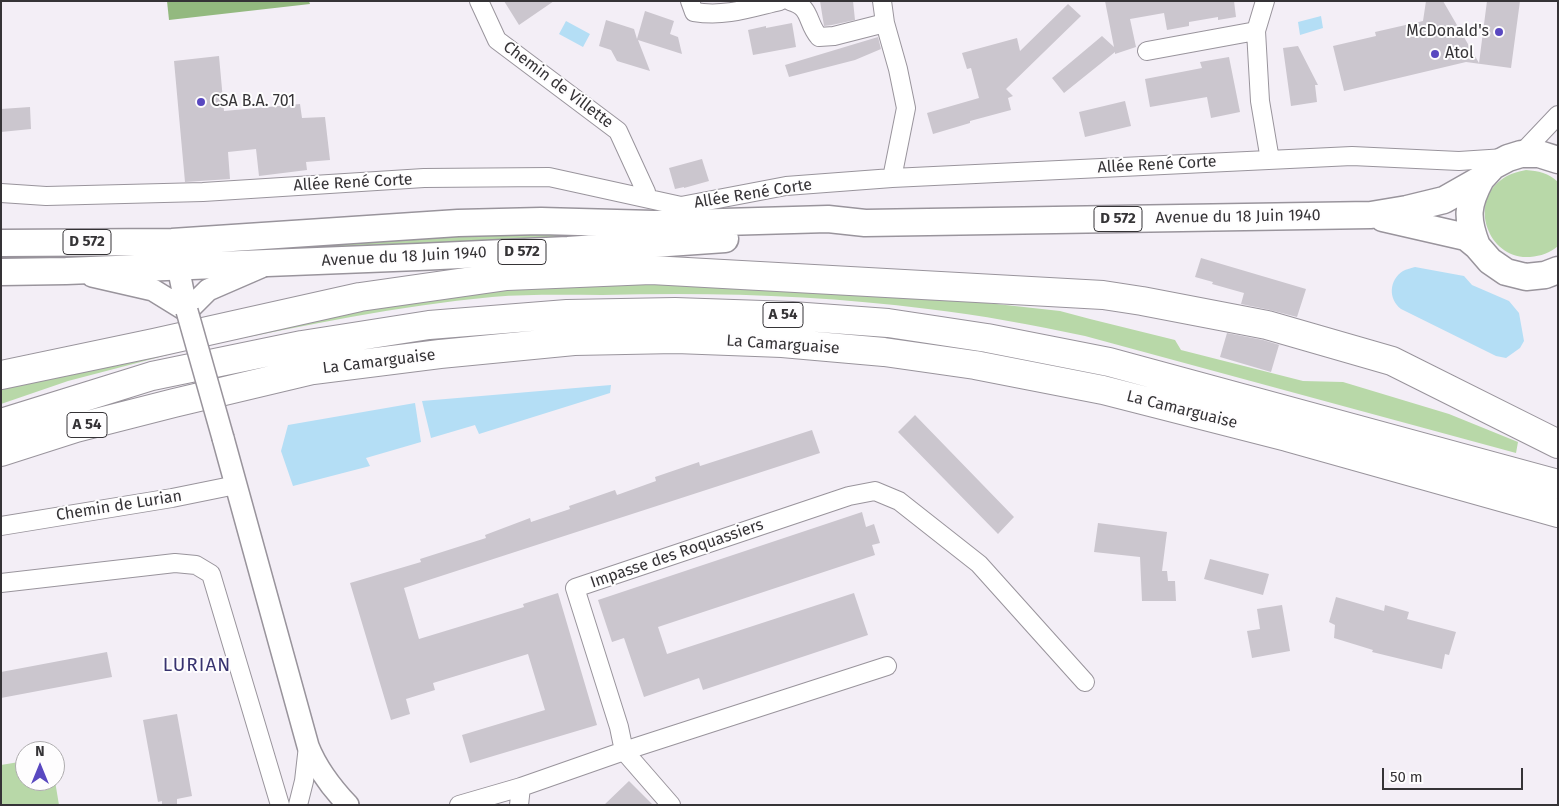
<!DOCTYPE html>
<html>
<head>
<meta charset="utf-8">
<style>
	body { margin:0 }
	#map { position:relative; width:1559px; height:806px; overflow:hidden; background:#f3eef6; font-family:"Fira Sans",sans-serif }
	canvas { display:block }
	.frame { position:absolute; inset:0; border:2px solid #353336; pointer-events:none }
	.north { position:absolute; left:15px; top:741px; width:50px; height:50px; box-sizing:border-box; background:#fefdfe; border:1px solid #aeacae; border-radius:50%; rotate:0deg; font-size:14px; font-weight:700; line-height:20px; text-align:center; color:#353336 }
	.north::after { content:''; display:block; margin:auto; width:18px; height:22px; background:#5948c0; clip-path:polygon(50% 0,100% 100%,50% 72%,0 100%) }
	.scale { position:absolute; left:1382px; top:768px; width:141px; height:22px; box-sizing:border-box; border:2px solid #353336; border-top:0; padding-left:6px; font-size:15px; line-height:18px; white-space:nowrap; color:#353336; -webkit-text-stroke:4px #fefdfe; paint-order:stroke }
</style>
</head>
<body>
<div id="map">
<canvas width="1559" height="806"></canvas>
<div class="frame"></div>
<div class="north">N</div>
<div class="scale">50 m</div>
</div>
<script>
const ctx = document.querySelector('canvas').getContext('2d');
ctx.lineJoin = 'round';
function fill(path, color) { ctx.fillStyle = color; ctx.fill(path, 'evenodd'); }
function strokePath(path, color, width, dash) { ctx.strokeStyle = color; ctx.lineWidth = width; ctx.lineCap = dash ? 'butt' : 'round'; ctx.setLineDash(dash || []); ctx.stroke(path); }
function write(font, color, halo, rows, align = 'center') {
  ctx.font = font + ' "Fira Sans",sans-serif'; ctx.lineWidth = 4; ctx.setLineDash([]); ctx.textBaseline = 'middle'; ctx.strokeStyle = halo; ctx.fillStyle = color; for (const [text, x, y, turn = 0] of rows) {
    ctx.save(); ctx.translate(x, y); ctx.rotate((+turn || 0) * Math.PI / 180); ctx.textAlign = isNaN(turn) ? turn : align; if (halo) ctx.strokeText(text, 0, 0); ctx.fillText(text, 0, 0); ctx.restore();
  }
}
fill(new Path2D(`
	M1526,170C1538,171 1549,173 1558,182V246C1550,253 1541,256 1530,257C1489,260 1468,204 1501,180C1508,174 1517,172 1526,170Z
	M508,229L639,236L211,256V251Z
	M557,281L833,286L1060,311L1090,319L1175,340L1181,350L1303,381L1343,382L1449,414L1518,442L1516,453L1085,336C1033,325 981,315 928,309C820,295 711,292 602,295C566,295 529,294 492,297C398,306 306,325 214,344L211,337L385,302Z
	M172,345L175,353L68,381L1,404V385Z
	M25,761V781H55L59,805H1V765Z`), '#b8d8a8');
fill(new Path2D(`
	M167,1H309L310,4L169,20Z`), '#93b97f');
fill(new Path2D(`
	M1321,16L1323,28L1300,35L1298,22Z
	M566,21L590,34L583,47L559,34Z
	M1415,267L1464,276L1472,285L1509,301L1519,313L1524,341L1520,348L1506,358L1496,356L1401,309C1388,299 1389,280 1403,271C1406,269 1412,268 1415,267Z
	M611,385L610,393L479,434L475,425L431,438L422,401Z
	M415,403L421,442L366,458L370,466L293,486L281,451L288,425Z`), '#b4def5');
fill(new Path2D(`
	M504,1H554L519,25Z
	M820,1H853L855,20L832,25L824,26Z
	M1105,1H1234L1236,17L1218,20V17L1189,22V26L1167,30L1164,13L1130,19L1136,47L1115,54V52L1064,93L1052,78L1102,36L1114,47Z
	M1426,1H1443L1479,63L1487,1H1520L1511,68L1466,62L1344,91L1333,46L1376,36L1375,32L1423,21Z
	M1068,4L1081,16L1006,89L1013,96L1008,98L1011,110L970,121V123L933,134L927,113L979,98L971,68L967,69L962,53L1017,38L1020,51Z
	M645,11L674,21L670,34L678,37L682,54L638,40L650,71L617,61L611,50L599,46L606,20L634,29L637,39Z
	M792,23L796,47L753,55L748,30L766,26V28Z
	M878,37L881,49L855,60L789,77L785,65Z
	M1298,46L1318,85H1315L1317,102L1291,106L1283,48Z
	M219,56L224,111L300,104L302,118L325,117L330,160L306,162L307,170L259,176L256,149L228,152L230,179L185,182L174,61Z
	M1229,57L1240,112L1211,118L1207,97L1150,107L1145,79L1202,68L1200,62Z
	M1125,101L1131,126L1085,137L1079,112Z
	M30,107L31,129L1,132V109Z
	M702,159L709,181L684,188V187L675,189L669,168Z
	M1201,258L1306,289L1297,317L1270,310L1241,304L1244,293L1212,284L1213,282L1195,277Z
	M1227,333L1263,340L1283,346L1279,345L1271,372L1220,357Z
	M915,415L1014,517L998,534L898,432Z
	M812,430L820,453L404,588L419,639L524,607L523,604L558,593L597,725L470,763L462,735L545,710L528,654L433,683L435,690L406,699L410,714L391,720L350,583L421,562L420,559L486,538L485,535L530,518L531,522L570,509L569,506L615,490L617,495L656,481L655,477L699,462L700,466Z
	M862,512L866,527L874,524L880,543L872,545L875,555L658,627L667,654L854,593L868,635L703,690L699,678L644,697L624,638L612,642L598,600Z
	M1098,523L1167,532L1162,571H1167L1168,581H1175L1176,601H1142L1140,557L1094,552Z
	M1210,559L1269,574L1263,595L1204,579Z
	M1336,597L1384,611L1385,605L1409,612L1407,619L1456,632L1449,655L1445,654L1442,669L1372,652L1373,650L1334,638L1335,625L1329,622Z
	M1282,605L1290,651L1252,658L1247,631L1260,629L1257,609Z
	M107,652L112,677L1,698V672Z
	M177,714L192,796L177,799V805H162V801L158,802L143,720Z
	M629,781L653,805H604Z`), '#cbc6ce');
const minor = new Path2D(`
	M479,1L497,40L618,131L646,192L643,197
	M690,1L694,12C726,17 750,8 780,1
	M790,1C812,7 806,22 819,37L834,36L885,23
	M882,1L885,23L898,69L906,108L892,178
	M1265,1L1256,31L1260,101L1270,160
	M1147,51L1256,31
	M1521,154L1558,115
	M1,193L46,196L203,192L424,178L549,177L681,206L786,186L892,178L1352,156L1459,161L1505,158
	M1,526L172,498L236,485
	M1,583L175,563L196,565L211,574L280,805
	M887,666L624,751L619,727L575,588L849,496L875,491L899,501L979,564L1085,682
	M298,805L304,781L308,746
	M459,805L521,787L624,751L671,805
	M519,805L521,787`);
const tertiary = new Path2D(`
	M175,252L187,311
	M92,276L153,290L187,311
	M187,311L208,290L261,267
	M223,438L308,746C317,769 331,787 348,805`);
const primary = new Path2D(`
	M1383,218L1466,237L1477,246L1490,261L1506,272L1526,277L1545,275L1558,270
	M1,243L172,242L458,223L541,221L654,224L828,219L865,223L1371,215L1407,209L1444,200L1481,179L1493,166L1508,158L1521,154H1539L1558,160
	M1477,246C1466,218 1467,205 1481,179
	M1,272L66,271L418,257L568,250L725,239`);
const motorway = new Path2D(`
	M1,375L154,343L360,297L507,276L651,270L1103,295L1142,301L1267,325L1392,361L1558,444
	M1,423L152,376L302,345L429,325L567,314L675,312L792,316L888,323L987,338L1109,362L1558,484
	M1,452L76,428L174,403L313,370L440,354L574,341L676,339L782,343L884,352L975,365L1103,390L1287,437L1558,513`);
strokePath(minor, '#99949c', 20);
strokePath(tertiary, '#99949c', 24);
strokePath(primary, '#99949c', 29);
strokePath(motorway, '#99949c', 30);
strokePath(minor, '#fff', 18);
strokePath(tertiary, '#fff', 21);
strokePath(primary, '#fff', 26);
strokePath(motorway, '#fff', 28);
const tertiaryBridge = new Path2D(`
	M187,311L223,438`);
strokePath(tertiaryBridge, '#99949c', 24, []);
strokePath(tertiaryBridge, '#fff', 21);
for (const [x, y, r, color] of [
	[1499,32,5,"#5948c0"],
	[1435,54,5,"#5948c0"],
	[201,102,5,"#5948c0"]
]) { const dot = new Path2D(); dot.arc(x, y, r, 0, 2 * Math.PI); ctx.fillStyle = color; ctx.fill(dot); strokePath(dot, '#fefdfe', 2); }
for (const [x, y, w] of [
	[1118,219,48],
	[87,242,48],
	[522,252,48],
	[783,315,40],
	[87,425,40]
]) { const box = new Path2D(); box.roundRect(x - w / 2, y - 12.5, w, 25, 4); ctx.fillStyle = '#fefdfe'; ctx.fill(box); strokePath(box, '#353336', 1); }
write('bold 15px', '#353336', null, [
	["D 572",1118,219],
	["D 572",87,242],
	["D 572",522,252],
	["A 54",783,315],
	["A 54",87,425]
]);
write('16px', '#353336', '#fefdfe', [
	["McDonald's",1489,32,"right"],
	["Atol",1445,54],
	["CSA B.A. 701",211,102]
], 'left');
write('16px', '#353336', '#fefdfe', [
	["Chemin de Villette",558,85,37],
	["Allée René Corte",1157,165,-3],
	["Allée René Corte",353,183,-3],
	["Allée René Corte",753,194,-9],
	["Avenue du 18 Juin 1940",1238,217,-1],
	["Avenue du 18 Juin 1940",404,257,-3],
	["La Camarguaise",783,345,4],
	["La Camarguaise",379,362,-7],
	["La Camarguaise",1182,410,14],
	["Chemin de Lurian",119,506,-9],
	["Impasse des Roquassiers",677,554,-19]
]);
ctx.letterSpacing = '1px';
write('19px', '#38336f', '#fefdfe', [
	["LURIAN",197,666]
]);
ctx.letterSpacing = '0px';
</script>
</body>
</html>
